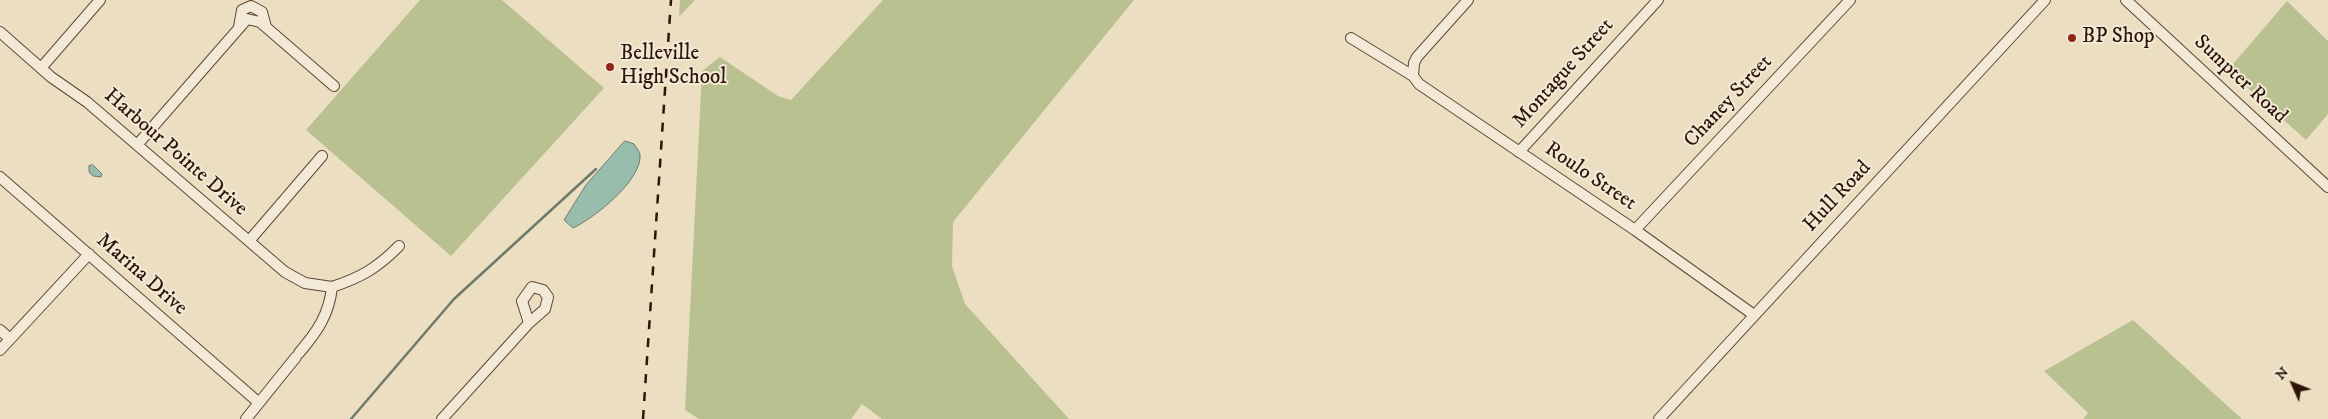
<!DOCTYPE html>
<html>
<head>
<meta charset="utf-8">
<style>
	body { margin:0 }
	#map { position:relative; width:2328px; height:419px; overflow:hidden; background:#ebdec1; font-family:"IM FELL DW Pica",serif }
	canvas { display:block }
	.north { position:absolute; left:2268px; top:359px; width:50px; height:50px; -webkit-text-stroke:4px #f2ead7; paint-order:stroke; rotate:314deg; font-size:14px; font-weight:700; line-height:20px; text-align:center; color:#2f1508 }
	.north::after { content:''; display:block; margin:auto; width:18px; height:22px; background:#2f1508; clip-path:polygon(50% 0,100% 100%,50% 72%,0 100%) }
</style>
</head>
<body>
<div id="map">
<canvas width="2328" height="419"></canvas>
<div class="north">N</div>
</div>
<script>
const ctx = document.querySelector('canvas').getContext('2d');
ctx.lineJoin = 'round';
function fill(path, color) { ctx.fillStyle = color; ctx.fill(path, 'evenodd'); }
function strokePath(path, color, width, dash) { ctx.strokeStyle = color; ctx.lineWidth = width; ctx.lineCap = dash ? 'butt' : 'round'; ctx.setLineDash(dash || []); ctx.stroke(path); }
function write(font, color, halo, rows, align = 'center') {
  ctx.font = font + ' "IM FELL DW Pica",serif'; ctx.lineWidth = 4; ctx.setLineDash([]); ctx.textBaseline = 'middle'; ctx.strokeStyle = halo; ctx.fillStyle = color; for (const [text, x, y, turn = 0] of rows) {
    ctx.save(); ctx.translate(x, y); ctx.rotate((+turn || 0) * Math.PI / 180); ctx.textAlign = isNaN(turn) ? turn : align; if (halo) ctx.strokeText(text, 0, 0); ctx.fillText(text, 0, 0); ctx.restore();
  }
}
fill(new Path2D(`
	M420,0H502L604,88L451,256L306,130Z
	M680,0H695L679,17Z
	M883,0H1134L953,222L952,266L965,304L1069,419H882L862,404L851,419H699L685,410L702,71L720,57L778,96L791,100Z
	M2287,1L2328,41V114L2306,140L2228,70Z
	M2133,320L2242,419H2083L2088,413L2044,371Z`), '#bac191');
const water = new Path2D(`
	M625,141L634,144C636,147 639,151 640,154C643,180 593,219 573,228L564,220L586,185Z
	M93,165L102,174L101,177L93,176L89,172V166Z`);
fill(water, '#99bdad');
strokePath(water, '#6f7a6b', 1);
strokePath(new Path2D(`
	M351,419L454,299L596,169`), '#6f7a6b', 2.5);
const minor = new Path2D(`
	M1468,0L1417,57L1414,63L1413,76L1419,84L1635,230L1754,315
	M2126,0L2328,187
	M239,27L242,10L251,6L262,12L266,27
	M0,32L51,77L87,102L285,272L305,283L332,287
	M1351,38L1413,76
	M41,68L100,0
	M137,145L247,19L260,22L334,86
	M1519,152L1658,0
	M0,177L258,402
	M1635,230L1850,0
	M249,241L322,156
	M0,330L10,339
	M0,350L89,254
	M299,353C317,332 329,315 332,287C362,277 377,268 399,246
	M246,419L296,357
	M442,419L529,323L545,309L548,297L543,290L532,287L522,301L529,323
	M1659,419L2045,0`);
strokePath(minor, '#5e4736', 12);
strokePath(minor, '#f2ead7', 10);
strokePath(new Path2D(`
	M643,419L671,0`), '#2f1508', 2.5, [9, 9]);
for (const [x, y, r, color] of [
	[2072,38,5,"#8f2418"],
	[610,67,5,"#8f2418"]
]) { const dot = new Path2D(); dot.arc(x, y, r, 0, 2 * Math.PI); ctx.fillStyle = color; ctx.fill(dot); strokePath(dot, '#f2ead7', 2); }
write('21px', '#2f1508', '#f2ead7', [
	["BP Shop",2082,38],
	["Belleville",620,55],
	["High School",620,79]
], 'left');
write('21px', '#2f1508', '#f2ead7', [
	["Montague Street",1564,74,-48],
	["Sumpter Road",2240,80,43],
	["Chaney Street",1729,102,-47],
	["Harbour Pointe Drive",175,153,41],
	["Roulo Street",1590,177,34],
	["Hull Road",1838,197,-47],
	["Marina Drive",141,275,41]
]);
</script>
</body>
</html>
